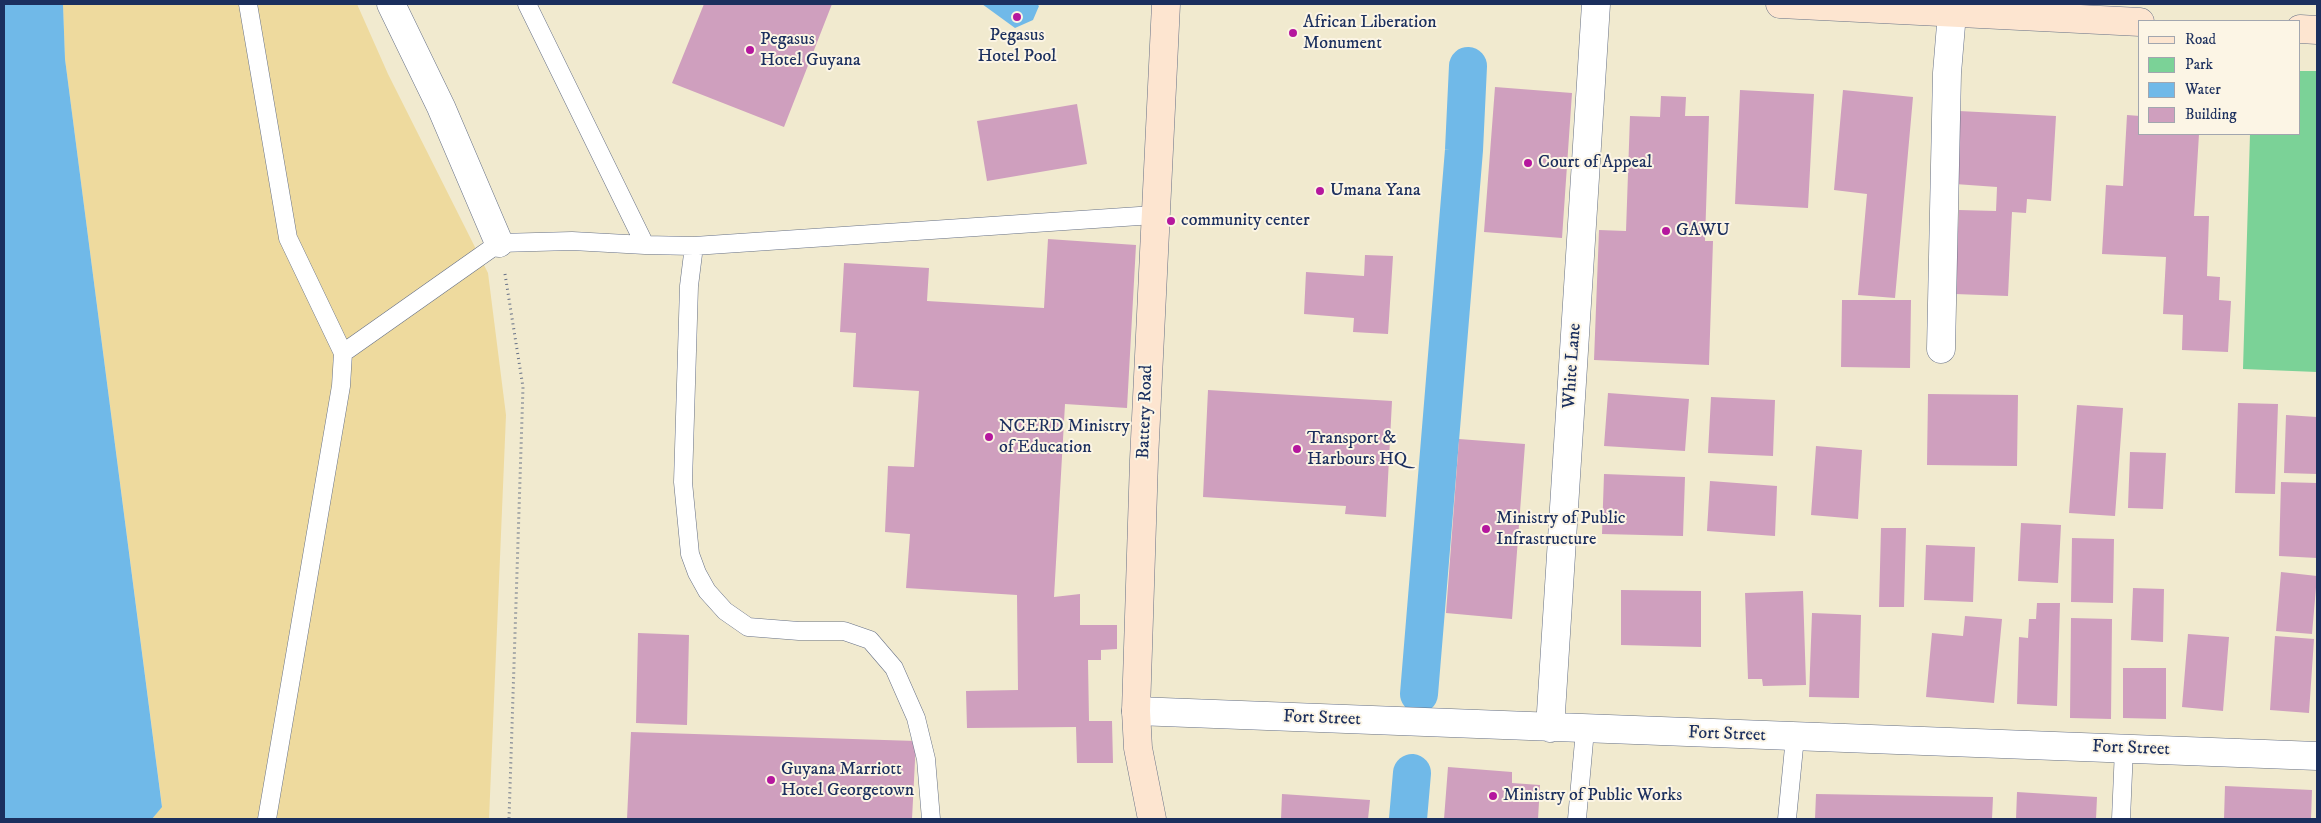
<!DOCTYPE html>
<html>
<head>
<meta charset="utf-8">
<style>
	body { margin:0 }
	#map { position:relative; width:2321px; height:823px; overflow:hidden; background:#f1eacf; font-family:"IM FELL DW Pica",serif }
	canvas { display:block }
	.frame { position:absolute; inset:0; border:5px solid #1b2f5e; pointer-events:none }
	.legend { position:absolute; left:2138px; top:20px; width:162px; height:115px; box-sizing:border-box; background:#fcf5e5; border:1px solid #a2a6af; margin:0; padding:6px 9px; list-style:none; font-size:15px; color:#1b2f5e }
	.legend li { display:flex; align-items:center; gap:10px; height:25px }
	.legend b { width:25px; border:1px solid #a2a6af }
</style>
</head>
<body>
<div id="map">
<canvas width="2321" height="823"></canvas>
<div class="frame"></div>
<ul class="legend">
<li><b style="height:6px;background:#fde5d0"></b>Road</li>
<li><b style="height:14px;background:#7bd297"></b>Park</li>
<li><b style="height:14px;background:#70b9e8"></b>Water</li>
<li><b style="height:14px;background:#cf9fbe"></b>Building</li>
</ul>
</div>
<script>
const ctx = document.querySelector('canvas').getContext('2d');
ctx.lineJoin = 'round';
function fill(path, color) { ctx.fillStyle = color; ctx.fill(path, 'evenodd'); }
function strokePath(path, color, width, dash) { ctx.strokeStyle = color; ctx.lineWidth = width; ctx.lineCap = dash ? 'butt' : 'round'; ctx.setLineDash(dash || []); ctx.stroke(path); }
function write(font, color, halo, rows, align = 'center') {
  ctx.font = font + ' "IM FELL DW Pica",serif'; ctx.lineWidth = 4; ctx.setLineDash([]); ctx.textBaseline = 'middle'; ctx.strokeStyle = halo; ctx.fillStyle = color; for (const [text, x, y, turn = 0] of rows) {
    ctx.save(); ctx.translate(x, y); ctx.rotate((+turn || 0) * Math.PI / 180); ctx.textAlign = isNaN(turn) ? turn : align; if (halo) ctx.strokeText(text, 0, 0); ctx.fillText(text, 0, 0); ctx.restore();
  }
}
fill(new Path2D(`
	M2300,71H2317V372L2243,369L2250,134H2300Z`), '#7bd297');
fill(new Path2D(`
	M63,4H357L388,74L488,273L506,415L489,819H152L162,806L65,59Z`), '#eeda9e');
fill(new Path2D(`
	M4,4H63L65,59L162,807L152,819H4Z
	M982,4H1037L1039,6L1033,20L1015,28Z`), '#70b9e8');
strokePath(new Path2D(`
	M1419,694L1464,150L1468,66
	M1408,819L1412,773`), '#70b9e8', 38);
fill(new Path2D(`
	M704,4H832L784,127L672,83Z
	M1495,87L1572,93L1562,238L1484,232Z
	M1740,90L1814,94L1808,208L1735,204Z
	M1843,90L1913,97L1895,298L1858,295L1867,194L1834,190Z
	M1661,96L1686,97L1685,116H1709L1705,241H1713L1709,365L1594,360L1599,230L1626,231L1630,116L1660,117Z
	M1077,104L1087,164L987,181L977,121Z
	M1959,111L2056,116L2051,201L2027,199L2026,213L2012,212L2008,296L1955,294L1959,210L1996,211L1997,187L1955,184Z
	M2127,115L2140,116V134H2199L2194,216H2209L2207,276L2220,277L2219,300L2231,301L2228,352L2182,350L2183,315L2163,314L2166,257L2102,254L2106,185L2123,186Z
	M1048,239L1136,245L1127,408L1065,404L1054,597L1080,594V625H1117V649L1101,650V660H1088L1089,721H1112L1113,763H1077L1076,727L967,728L966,691L1018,690L1017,595L906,588L910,534L885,532L888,466L914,467L919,391L853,387L856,333L840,332L844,263L929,268L927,301L1044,308Z
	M1365,255L1393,256L1388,334L1353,332L1354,318L1304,314L1306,272L1364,276Z
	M1842,300H1911L1910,368L1841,367Z
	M1208,390L1392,401L1386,517L1345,514L1346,506L1203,497Z
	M1608,393L1689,399L1685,451L1604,446Z
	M1928,394L2018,395L2017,466L1927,465Z
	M1711,397L1775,400L1773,456L1708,453Z
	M2238,403L2278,404L2275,494L2235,493Z
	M2077,405L2123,408L2115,516L2069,513Z
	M2286,415L2317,417V474L2284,473Z
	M1459,439L1525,444L1512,619L1446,613Z
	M1816,446L1862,450L1858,519L1811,515Z
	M2130,452L2166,453L2163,509L2128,508Z
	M1604,474L1685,477L1683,536L1602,534Z
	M1710,481L1777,486L1775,536L1707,531Z
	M2281,482L2317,483V558L2279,556Z
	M2021,523L2061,525L2058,583L2018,581Z
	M1881,528H1906L1904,607H1879Z
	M2072,538L2114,539L2113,603L2071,602Z
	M1926,545L1975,547L1973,602L1924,600Z
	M2281,572L2317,576L2312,634L2276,631Z
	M2133,588L2164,589L2163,642L2131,640Z
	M1621,590L1701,591V647L1621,645Z
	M1803,591L1806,685L1763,686L1762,679H1748L1745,593Z
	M2037,603H2060L2057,706L2017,704L2019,637L2028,638L2029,619H2036Z
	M1812,613L1861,615L1859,698L1809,697Z
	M1965,616L2002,619L1994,703L1926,697L1932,633L1963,636Z
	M2071,618L2112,619L2111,719L2070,718Z
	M638,633L689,635L687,725L636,723Z
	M2188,634L2229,637L2223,711L2182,707Z
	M2275,636L2314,639L2309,713L2270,710Z
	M2123,668H2166V719L2123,718Z
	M631,732L916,741L912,819H627Z
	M1448,767L1512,772V783L1540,785L1538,819H1444Z
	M2225,786L2312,790L2311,819H2224Z
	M2017,792L2097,797L2096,819H2016Z
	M1282,794L1370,800L1368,819H1281Z
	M1816,794L1993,797L1992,819H1815Z`), '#cf9fbe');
const lane = new Path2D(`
	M248,4L288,238L343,353
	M527,4L645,245
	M694,246L689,286L683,482L690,554L697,573L707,591L725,611L748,627L799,631H844L870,640L894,668L916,718L926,759L931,819
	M267,819L341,386L343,353L499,243L572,241L645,245L694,246L1154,215
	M1577,819L1585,730
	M1787,819L1795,737
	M2121,819L2124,749`);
const street = new Path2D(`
	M391,4L441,107L499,243
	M1941,349L1947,73L1952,13
	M1136,711L2317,756
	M1550,728L1596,4`);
const secondary = new Path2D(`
	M1780,4L2140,22
	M2300,29L2317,30
	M1152,819L1138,748L1136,711L1144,460L1166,4`);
strokePath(lane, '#667086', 19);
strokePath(street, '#667086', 29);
strokePath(secondary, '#667086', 29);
strokePath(new Path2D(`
	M505,274L523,387L509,819`), '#667086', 3, [1, 4]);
strokePath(lane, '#fff', 18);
strokePath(street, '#fff', 28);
strokePath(secondary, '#fde5d0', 28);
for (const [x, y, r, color] of [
	[1017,17,5,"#b5179e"],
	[1293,33,5,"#b5179e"],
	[750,50,5,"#b5179e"],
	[1528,163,5,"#b5179e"],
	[1320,191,5,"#b5179e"],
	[1171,221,5,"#b5179e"],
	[1666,231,5,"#b5179e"],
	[989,437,5,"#b5179e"],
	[1297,449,5,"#b5179e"],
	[1486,529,5,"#b5179e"],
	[771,780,5,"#b5179e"],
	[1493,796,5,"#b5179e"]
]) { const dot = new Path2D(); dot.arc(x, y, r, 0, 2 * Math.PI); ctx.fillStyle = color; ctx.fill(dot); strokePath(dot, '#fcf5e5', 2); }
write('18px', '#1b2f5e', '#fcf5e5', [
	["African Liberation",1303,23],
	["Monument",1303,44],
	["Pegasus",1017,36,"center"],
	["Hotel Pool",1017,57,"center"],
	["Pegasus",760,40],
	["Hotel Guyana",760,61],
	["Court of Appeal",1538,163],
	["Umana Yana",1330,191],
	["community center",1181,221],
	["GAWU",1676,231],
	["NCERD Ministry",999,427],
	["of Education",999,448],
	["Transport &",1307,439],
	["Harbours HQ",1307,460],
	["Ministry of Public",1496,519],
	["Infrastructure",1496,540],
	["Guyana Marriott",781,770],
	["Hotel Georgetown",781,791],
	["Ministry of Public Works",1503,796]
], 'left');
write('18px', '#1b2f5e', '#fcf5e5', [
	["White Lane",1573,366,-86],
	["Battery Road",1146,412,-88],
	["Fort Street",1322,719,2],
	["Fort Street",1727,735,2],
	["Fort Street",2131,749,2]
]);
</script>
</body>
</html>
